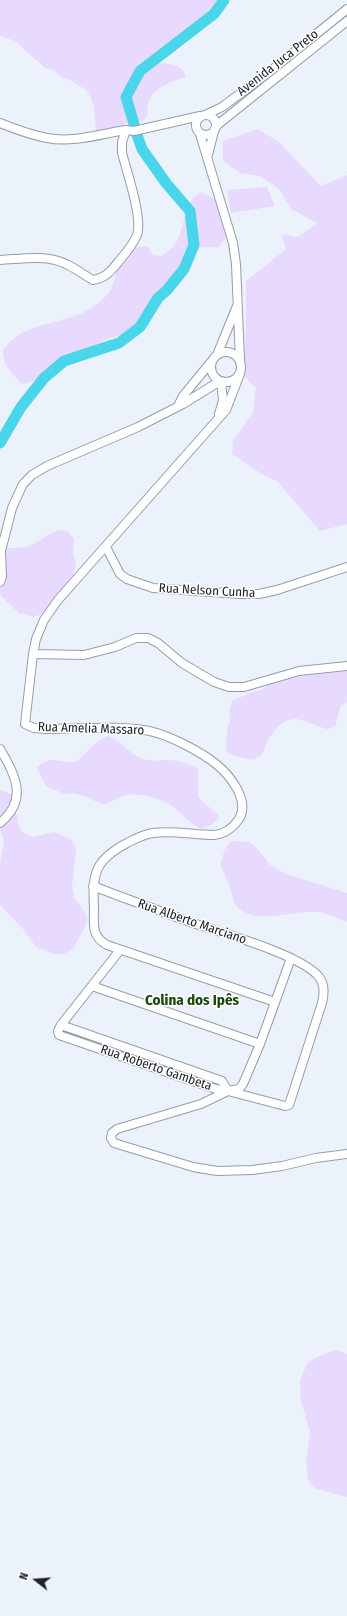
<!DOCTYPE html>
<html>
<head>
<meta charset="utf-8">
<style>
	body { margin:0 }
	#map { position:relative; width:347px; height:1616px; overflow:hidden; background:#ebf2fc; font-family:"Fira Sans Condensed",sans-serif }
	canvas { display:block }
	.north { position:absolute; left:16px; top:1560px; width:40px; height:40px; -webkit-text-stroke:3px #fff; paint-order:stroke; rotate:287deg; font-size:11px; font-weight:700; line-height:16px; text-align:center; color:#20242a }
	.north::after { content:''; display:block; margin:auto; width:14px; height:18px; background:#20242a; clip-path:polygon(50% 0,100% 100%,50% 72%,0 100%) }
</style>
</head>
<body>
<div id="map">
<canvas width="347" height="1616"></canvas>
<div class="north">N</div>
</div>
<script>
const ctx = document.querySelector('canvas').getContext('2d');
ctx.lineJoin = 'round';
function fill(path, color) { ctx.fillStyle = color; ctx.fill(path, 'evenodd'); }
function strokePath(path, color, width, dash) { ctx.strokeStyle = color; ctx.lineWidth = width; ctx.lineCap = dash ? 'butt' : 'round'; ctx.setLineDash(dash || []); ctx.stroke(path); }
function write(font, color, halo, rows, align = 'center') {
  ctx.font = font + ' "Fira Sans Condensed",sans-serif'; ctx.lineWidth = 3; ctx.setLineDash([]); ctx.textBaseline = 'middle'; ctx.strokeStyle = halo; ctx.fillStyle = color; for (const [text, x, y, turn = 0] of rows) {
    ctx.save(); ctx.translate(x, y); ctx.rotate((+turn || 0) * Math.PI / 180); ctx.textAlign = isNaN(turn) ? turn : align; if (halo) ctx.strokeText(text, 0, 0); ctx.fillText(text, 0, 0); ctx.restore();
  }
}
fill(new Path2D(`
	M0,0H225L216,11L208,15L206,21L198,29L170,49L158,61L159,63C171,64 183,64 186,77C168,82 143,92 148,115L144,120L138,122L130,121L116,130L96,133L94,107L91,98L86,90L70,80L61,77L53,70L45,68L15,41L0,36Z
	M258,129L279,142L321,186L347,175V524L320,531L277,481L263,475L232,454L233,441L253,412L256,388L243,375L246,329V281L286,249L281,234L298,237L317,223L291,209L280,190L260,176L240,173L223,161V141Z
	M267,187L275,206L231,213L227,190Z
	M200,192L217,200L228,230L225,239L219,247H200L187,263L179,269L164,293L150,308L145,316L129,330L121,335L102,341L95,346L84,349L50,372L31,382L22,384C11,372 4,368 3,350C26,318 68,327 97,304C102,300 108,295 111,289C117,275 119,254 135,248C139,246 144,247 148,247L153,255L162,256C167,252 173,248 176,243C186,225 182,205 200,192Z
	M58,530L69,532L74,539L73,550L76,565L66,599L63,602L45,613L34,617L19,613L0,595V549C9,547 19,549 29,546C40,542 46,534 58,530Z
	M347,665V702L341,706L335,726L331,728L326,729C318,726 304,720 296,719C277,719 267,740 262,755L253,760L234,756L226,750L227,731L230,721L229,711L232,701L252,692L262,690L270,683L289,676Z
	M107,736C123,741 127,752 140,758C150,762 158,760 168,760C179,760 188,764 198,769V797L220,817L212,824L203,829C189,824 186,818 176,809C164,799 139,791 123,796C117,798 110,802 104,805L84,796L73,793L64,794L46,786L36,767C55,754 56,763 76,762L98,741Z
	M0,790L14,795L18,824L23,833L33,837L54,832L72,840L76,849L72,887L74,897L87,916L86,925L73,949L64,954H54L36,947L23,929L0,905V864L4,841L0,829Z
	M231,841L250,842L257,848L270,865L286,874L347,893V922C338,919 327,913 318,912C292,909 254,928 235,904C233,901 233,897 232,893C228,883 225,873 220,864L225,849Z
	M336,1350L347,1354V1497L314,1488L308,1480L306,1461L310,1432L301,1401L300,1380L308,1362L326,1353Z`), '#e8dafe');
strokePath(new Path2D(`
	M134,124L126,97L140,71L214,14L224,0
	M0,443L21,407L44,378L64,361L119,343L140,327L158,298L167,290L184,269L194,245L190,211L166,183L142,149L136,132`), '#49d5ea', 11);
const minor = new Path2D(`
	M207,114L222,107L273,69L347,9
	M196 125a10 10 0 1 1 20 0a10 10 0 1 1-20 0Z
	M0,123C15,129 31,135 47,138C72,143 101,134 126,130
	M216,126L347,21
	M200,134L233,243L236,264L240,360
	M208,155L214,131
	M0,260C21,259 46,254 66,264C75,268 84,275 93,280C106,278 111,271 119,261C126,253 133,245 137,235C143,219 127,172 122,153V142L126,130L134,131L200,116
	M211 367a15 15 0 1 1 30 0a15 15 0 1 1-30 0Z
	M217,355L237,306
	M240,374L226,410L218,419L58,600L44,620L36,639L33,654L25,724L34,728L47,729C79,729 127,724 157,733C176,739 201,752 216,764C231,776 250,801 239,819C232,829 225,834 214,835C194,835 172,830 153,833C144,834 135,839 127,843C95,860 92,873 94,908C94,924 91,936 107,945L275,1002
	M178,406L183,396L211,362
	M219,414L223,400L221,382
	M106,547L120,574L127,579L153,588L240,594H259L277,590L347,567
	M0,582L2,577L1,551L12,508L23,484L32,475L47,466L138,427L183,404L220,381
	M33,654L84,655L115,647L136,638H148L158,643L182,663L214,682L229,687H244L299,671L347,666
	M0,749C16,775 28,800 0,823
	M93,886C126,899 160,911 193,923C222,933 302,955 319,977C325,985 324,993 322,1003L289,1105L285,1106L228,1091L216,1089L59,1035L58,1031L61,1025L120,950
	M291,958L260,1044L243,1084L239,1089L228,1091L201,1104L117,1129L112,1133L111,1138L114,1143L193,1167L217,1171L252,1170L282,1166L316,1158L347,1154
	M92,986L260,1044
	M61,1025L222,1081L228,1091`);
strokePath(minor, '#939ead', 10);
strokePath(minor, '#fff', 8);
write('13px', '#20242a', '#fff', [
	["Avenida Juca Preto",278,63,-38],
	["Rua Nelson Cunha",207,591,3],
	["Rua Amelia Massaro",91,729,2],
	["Rua Alberto Marciano",192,922,19],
	["Rua Roberto Gambeta",156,1068,19]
]);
write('bold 15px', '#1c470b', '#fff', [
	["Colina dos Ipês",192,1001]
]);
</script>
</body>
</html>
